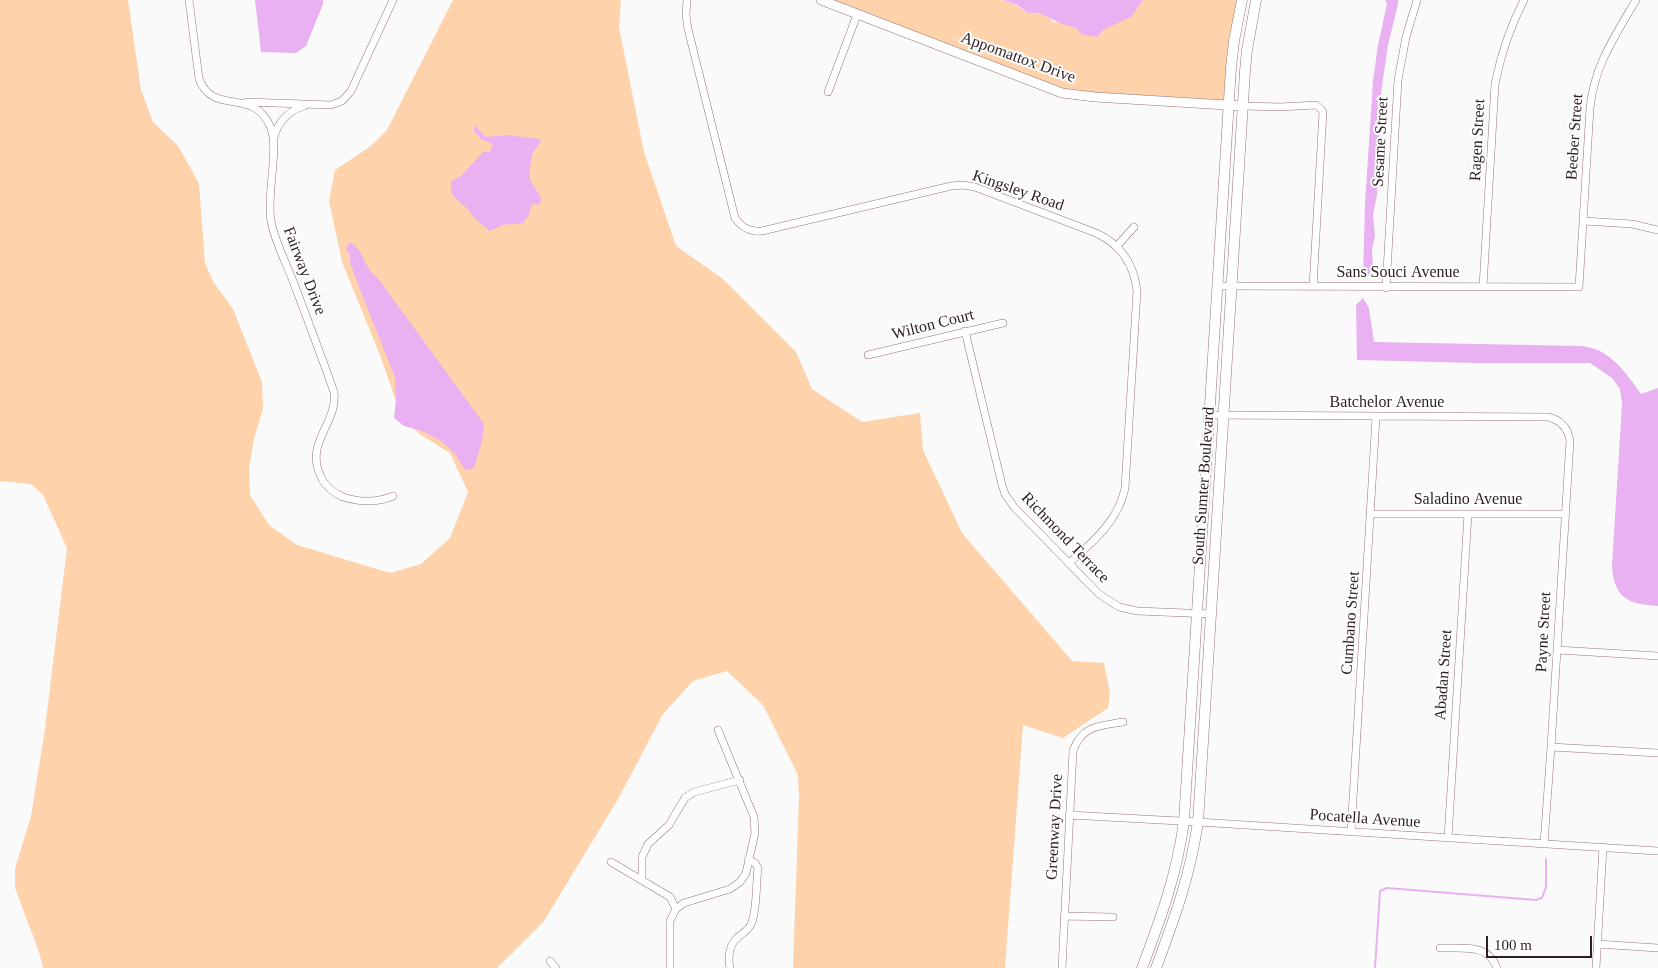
<!DOCTYPE html>
<html>
<head>
<meta charset="utf-8">
<style>
	body { margin:0 }
	#map { position:relative; width:1658px; height:968px; overflow:hidden; background:#fafafa; font-family:"Times New Roman",serif }
	canvas { display:block }
	.scale { position:absolute; left:1486px; top:936px; width:106px; height:22px; box-sizing:border-box; border:2px solid #2d1e20; border-top:0; padding-left:6px; font-size:15px; line-height:18px; white-space:nowrap; color:#2d1e20; -webkit-text-stroke:4px #fff; paint-order:stroke }
</style>
</head>
<body>
<div id="map">
<canvas width="1658" height="968"></canvas>
<div class="scale">100 m</div>
</div>
<script>
const ctx = document.querySelector('canvas').getContext('2d');
ctx.lineJoin = 'round';
function fill(path, color) { ctx.fillStyle = color; ctx.fill(path, 'evenodd'); }
function strokePath(path, color, width, dash) { ctx.strokeStyle = color; ctx.lineWidth = width; ctx.lineCap = dash ? 'butt' : 'round'; ctx.setLineDash(dash || []); ctx.stroke(path); }
function write(font, color, halo, rows, align = 'center') {
  ctx.font = font + ' "Times New Roman",serif'; ctx.lineWidth = 4; ctx.setLineDash([]); ctx.textBaseline = 'middle'; ctx.strokeStyle = halo; ctx.fillStyle = color; for (const [text, x, y, turn = 0] of rows) {
    ctx.save(); ctx.translate(x, y); ctx.rotate((+turn || 0) * Math.PI / 180); ctx.textAlign = isNaN(turn) ? turn : align; if (halo) ctx.strokeText(text, 0, 0); ctx.fillText(text, 0, 0); ctx.restore();
  }
}
fill(new Path2D(`
	M0,0H128L141,90L153,122L179,147L199,184L205,263L214,283L233,309L262,382L263,408L254,439L249,468L250,495L269,525L297,545L390,573L421,564L450,538L468,492L450,453L421,435L402,418L380,355L342,262L329,201L335,170L371,146L387,130L453,0H621L619,27L644,152L676,246L723,279L796,352L812,389L862,422L920,413L923,450L962,533L1072,661L1104,663L1110,693L1108,708L1063,738L1023,725L1005,968H793L799,797L798,775L763,705L727,671L693,681L663,714L618,799L544,921L497,968H43L39,952L15,888V869L31,816L45,729L67,548L43,495L31,484L0,481Z
	M832,0H1002L1012,3L1027,12H1046L1053,22L1074,24L1142,0H1238L1225,101L1095,93L1063,89Z`), '#fed2ab');
fill(new Path2D(`
	M255,0H323V4L306,46L296,53L261,52Z
	M1003,0H1143L1131,17L1103,30L1097,37L1083,35L1076,28L1062,24L1039,13H1028L1017,5Z
	M1385,0H1398V4L1388,45L1381,93L1377,195L1373,215L1375,236L1372,249L1373,267L1369,275L1363,276L1365,203L1373,81L1378,45L1387,4Z
	M474,125L486,137L507,135L540,139L541,142L533,152L530,167V180L541,198L540,204L537,205L534,203L531,206L529,215L523,223L502,225L490,231L471,215L470,211L455,198L451,191V181L461,176L483,152H490L493,144L481,139L474,131Z
	M350,242C365,251 363,267 377,277L484,424L482,441L474,468L465,470L455,454L440,440L424,432L404,426L394,418L396,399L395,377L356,279L350,262V255L346,249Z
	M1363,298L1369,308L1374,342L1581,346C1587,347 1594,348 1600,351C1617,360 1630,378 1641,394L1658,388V606C1628,604 1614,598 1612,566L1622,404L1620,389L1612,378L1590,363H1477L1357,360L1356,305Z`), '#e9b1f1');
strokePath(new Path2D(`
	M1375,968L1380,891L1387,888L1536,900L1542,898L1546,887V859`), '#e9b1f1', 2);
const minor = new Path2D(`
	M189,0L199,79C214,117 252,86 270,126C280,148 266,195 271,221C274,239 286,263 293,281C307,318 321,355 334,392C338,424 304,442 321,477C325,486 334,493 343,497C359,502 377,503 393,496
	M687,0L686,15L688,29L735,218C742,228 750,232 762,231L951,186L963,185L975,187L1096,233C1120,244 1134,264 1137,291L1125,488C1119,520 1093,542 1069,563
	M828,92L857,15
	M247,102L331,105L342,101L351,91L393,0
	M1243,106L1280,107L1316,105L1321,109L1323,112L1313,287
	M274,138C277,123 289,110 304,106
	M1584,221L1632,224L1658,230
	M1117,246L1134,227
	M1217,286L1579,287L1590,108C1594,66 1615,36 1636,0
	M1483,287L1495,84C1501,54 1510,27 1524,0
	M1386,288L1398,80L1406,37L1417,0
	M965,331L1002,485L1005,494L1014,507L1099,594L1119,607L1137,611L1211,614
	M868,355L1003,323
	M1209,415L1548,417C1561,420 1568,428 1570,441L1551,747L1544,844
	M1371,514H1565
	M1557,650L1658,656
	M1551,747L1658,753
	M1069,815L1198,822L1658,851
	M1351,832L1376,417
	M1448,838L1468,514
	M611,862L670,897L676,909
	M642,880V857L648,844L669,825L685,798L694,792L740,780
	M1064,916L1113,917
	M1597,944L1658,948
	M1440,948C1463,949 1488,943 1497,968
	M550,961L556,968
	M670,968V921L676,909L684,903L730,889L740,882L746,873L755,833L754,817L718,730
	M730,968C728,958 729,946 736,939C742,933 749,931 752,922C757,908 756,883 758,868L755,863L748,860
	M1062,968L1073,751C1082,725 1100,726 1123,722
	M1596,968L1603,847`);
const tertiary = new Path2D(`
	M821,0L1062,93L1095,97L1243,106`);
const secondary = new Path2D(`
	M1142,968C1161,918 1177,874 1184,821L1231,68L1234,41L1242,0
	M1156,968C1175,917 1190,876 1198,822L1245,71L1247,50L1256,0`);
strokePath(minor, '#987477', 8);
strokePath(tertiary, '#987477', 10);
strokePath(secondary, '#987477', 11);
strokePath(minor, '#fff', 7);
strokePath(tertiary, '#fff', 9);
strokePath(secondary, '#fff', 10);
write('16px', '#2d1e20', '#fff', [
	["Appomattox Drive",1018,58,20],
	["Beeber Street",1575,137,-86],
	["Ragen Street",1478,140,-87],
	["Sesame Street",1381,142,-87],
	["Kingsley Road",1018,191,19],
	["Fairway Drive",304,271,69],
	["Sans Souci Avenue",1398,273],
	["Wilton Court",933,325,-14],
	["Batchelor Avenue",1387,403],
	["South Sumter Boulevard",1204,486,-86],
	["Saladino Avenue",1468,500],
	["Richmond Terrace",1065,538,46],
	["Cumbano Street",1351,623,-86],
	["Payne Street",1544,632,-87],
	["Abadan Street",1444,675,-86],
	["Pocatella Avenue",1365,819,4],
	["Greenway Drive",1055,827,-87]
]);
</script>
</body>
</html>
